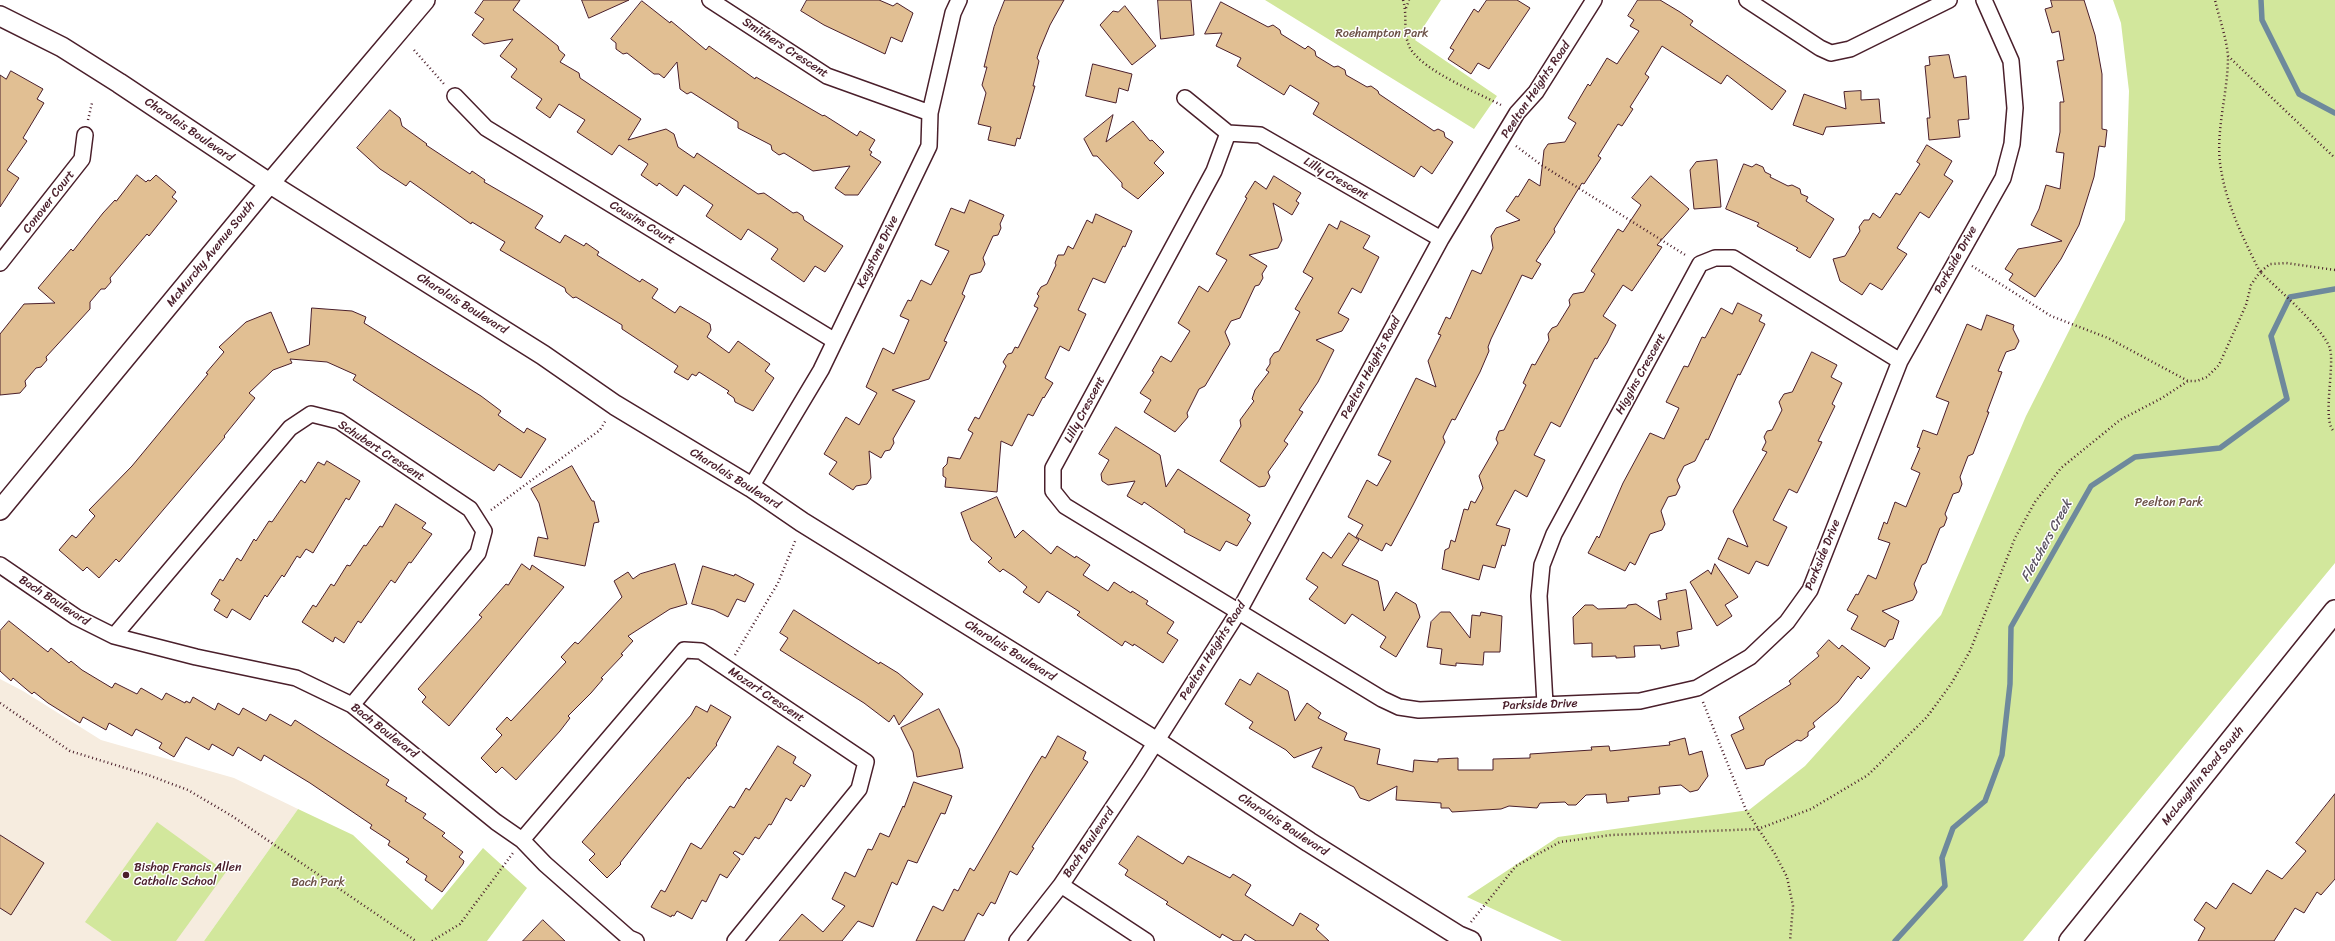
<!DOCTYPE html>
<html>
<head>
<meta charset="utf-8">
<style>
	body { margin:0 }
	canvas { display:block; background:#fff }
</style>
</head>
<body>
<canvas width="2335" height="941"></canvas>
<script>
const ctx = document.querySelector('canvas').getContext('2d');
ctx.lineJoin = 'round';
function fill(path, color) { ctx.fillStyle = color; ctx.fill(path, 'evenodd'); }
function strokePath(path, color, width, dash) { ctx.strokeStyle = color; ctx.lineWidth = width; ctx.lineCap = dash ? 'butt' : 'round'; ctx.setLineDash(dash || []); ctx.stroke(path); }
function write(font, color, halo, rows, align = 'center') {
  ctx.font = font + ' Sriracha,sans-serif'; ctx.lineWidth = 3; ctx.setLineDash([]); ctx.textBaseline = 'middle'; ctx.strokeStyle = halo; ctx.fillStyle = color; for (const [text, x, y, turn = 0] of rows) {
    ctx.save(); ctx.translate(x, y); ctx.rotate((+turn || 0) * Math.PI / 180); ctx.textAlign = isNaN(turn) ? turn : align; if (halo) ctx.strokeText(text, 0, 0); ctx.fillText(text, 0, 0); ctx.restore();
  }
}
fill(new Path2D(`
	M0,679L23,691L101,740L234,778L298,809L204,941H0Z`), '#f6ecdf');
fill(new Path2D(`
	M1265,0H1441L1415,40L1497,96L1474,129Z
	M2113,0H2335V563L2023,941H1562L1467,897L1558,837L1749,810L1805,766L1941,615L2026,416L2125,220L2129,91L2121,23Z
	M298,809L353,835L432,910L483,848L527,888L487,941H204Z
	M157,822L226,872L176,941H112L85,922Z`), '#d2e79c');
strokePath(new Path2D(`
	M2261,0L2262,20L2299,94L2335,113
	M1895,941L1945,886L1942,858L1953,828L1985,801L2002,755L2010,684L2011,627L2091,486L2135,457L2220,448L2287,399L2271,336L2290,297L2335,289`), '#6e899c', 5.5);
const building = new Path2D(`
	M484,0H520L513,10L558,46L559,50L565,55L560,62L579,73L580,78L641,119L628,140L666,129L674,134L678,147L694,158L697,153L758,194L764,193L793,213L797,212L803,216L804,220L843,246L825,272L815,266L804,282L771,259L778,249L748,229L741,240L706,216L713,205L684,185L677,196L659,183L657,186L641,175L648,164L619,145L612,155L577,132L585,120L559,104L550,118L536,108L542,99L511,77L517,69L500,56L513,39L484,44L472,35L484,19L475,13Z
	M582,0H629L589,18Z
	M807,0H879L893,6L897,3L913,13L902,42L891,37L885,54L824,25L801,11Z
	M1005,0H1064L1050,25L1040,49L1037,58L1039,61L1033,86H1035L1020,139L1017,138L1015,146L988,140L991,127L978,124L986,93L982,85L987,67H984L994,27Z
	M1158,0H1191L1194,35L1161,39Z
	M1487,0H1517L1530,8L1489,69L1478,63L1471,74L1448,59L1454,50L1450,48L1474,9L1478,12Z
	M1638,0H1660L1680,12L1693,21L1690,25L1786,91L1772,110L1727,75L1721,84L1662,46L1645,74L1649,77L1630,107L1633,109L1622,126L1618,124L1598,156L1601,158L1584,184L1582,183L1554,229L1555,232L1536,261L1541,264L1532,279L1522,275L1491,339L1488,347L1489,351L1480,372L1455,420L1452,419L1443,437L1445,442L1413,505L1391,546L1386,543L1382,551L1356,537L1363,525L1348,517L1367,480L1377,486L1391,461L1378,455L1416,378L1436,387L1428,361L1441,335L1438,334L1446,317L1450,319L1472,270L1481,274L1493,248L1491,236L1496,228L1520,220L1506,211L1516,196L1518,197L1529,179L1540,186L1544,150L1548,144L1565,142L1576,123L1568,118L1588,84L1590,86L1607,58L1617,64L1639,31L1630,26L1634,20L1628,16Z
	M2051,0H2084L2095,35L2102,74V129L2107,130L2105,147L2099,146L2094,177L2079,225L2061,259L2035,297L2009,280L2013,274L2005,269L2018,249L2062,241L2031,225L2039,209L2046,185L2060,189L2064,153L2056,152L2060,132V102H2064L2057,61L2064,60L2059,31L2052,33L2045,9L2052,7Z
	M642,1L670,23L671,21L706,50L709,46L755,79L756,77L823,116L824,115L857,136L860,131L875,140L869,150L872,152L870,155L881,162L858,195H845L835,188L850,166L813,171L784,153L779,155L772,150L771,145L738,128V122L691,92L687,94L680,89L677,62L664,78L659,74H654L627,53L623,54L616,49V43L611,39Z
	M1221,2L1268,27L1273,25L1280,30L1281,34L1305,49L1308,46L1315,51L1316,56L1334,67L1338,66L1345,70L1346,75L1367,87L1371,86L1378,91L1379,94L1434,131L1438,129L1444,132L1445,137L1453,142L1432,174L1421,166L1414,177L1313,114L1319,103L1290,85L1284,95L1237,66L1241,58L1216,46L1222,33L1205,34Z
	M1125,6L1156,46L1132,65L1100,25L1113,11L1118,12Z
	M1949,55L1954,78L1966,76L1969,119L1958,120L1960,137L1929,140L1927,118H1930L1925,66L1930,65L1929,57Z
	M1093,64L1132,74L1128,91L1119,88L1116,103L1086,96Z
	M11,71L43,89L37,99L44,103L23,138L27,141L7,170L19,178L0,207V75L6,79Z
	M1861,91V100L1879,99L1881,122L1885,123L1826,127L1823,135L1793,125L1804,94L1846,109L1844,92Z
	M390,110L400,118L402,126L427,144L426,145L470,174L472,171L485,180L484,182L543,216L535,228L560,243L565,235L584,246L586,243L599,252L597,255L640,282L642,279L658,289L652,298L675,313L680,306L710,324L711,330L707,337L729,353L738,341L770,364L765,371L774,378L753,411L735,402L734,398L727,393L729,391L699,372L696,376L692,374L688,380L674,372L678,366L622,329V325L576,297L573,298L566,292L565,288L500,250L505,242L472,222L471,224L410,181L406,186L380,169L357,148Z
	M1113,115L1106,142L1133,121L1150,141L1152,140L1164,152L1154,163L1164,173L1138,199L1122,187V183L1097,156H1093L1084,139Z
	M1927,145L1952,161L1944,175L1953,181L1929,218L1920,212L1897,248L1907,254L1882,290L1870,283L1862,295L1840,281L1833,259L1845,256L1860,231L1859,227L1864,220H1869L1873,213L1880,218L1896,193L1900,195L1920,164L1917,162Z
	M1717,160L1721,207L1694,209L1690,170L1696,162Z
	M1744,164L1752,167L1756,164L1763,167L1765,172L1771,175L1770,177L1788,186L1792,185L1800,189L1801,194L1808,197L1806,201L1834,219L1810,258L1796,250L1798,248L1757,226L1759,223L1726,209Z
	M137,175L146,182L148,180L150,181L156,175L176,192L172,197L177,201L149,236L147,234L110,278L111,282L105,289H101L90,302V309L46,357L47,360L41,367L36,368L25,381L26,386L20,393L0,395V334L24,304L55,303L38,288L71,249L73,251L103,213L115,200L116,201Z
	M1274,176L1301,193L1296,201L1299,203L1292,215L1273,203L1282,240L1278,248L1249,255L1267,266L1262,274L1263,278L1259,285L1255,286L1240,318L1231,321L1225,332L1230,344L1205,386L1199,389L1187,413L1188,417L1175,432L1144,412L1151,400L1140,393L1154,372L1152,371L1161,356L1171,362L1190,331L1178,323L1199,286L1208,292L1227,260L1216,254L1247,198L1245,197L1255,181L1266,189Z
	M1651,176L1689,209L1657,245L1662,247L1632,291L1623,285L1603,316L1616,325L1607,343L1597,359L1595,358L1560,427L1551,422L1549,426L1534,455L1545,460L1527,497L1515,490L1496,525L1510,529L1505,546L1502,545L1495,568L1483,565L1479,580L1442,569L1445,550L1449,548L1451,540L1455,542L1464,509L1468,510L1471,501L1475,503L1483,488L1479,476L1498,443L1496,439L1499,431L1504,430L1526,385L1523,383L1532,364L1535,365L1549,340L1548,334L1552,328L1557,326L1570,305L1569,300L1573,294L1584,292L1595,274L1591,271L1618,229L1623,232L1641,205L1632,198Z
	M970,200L1004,215L1000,224L1001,228L998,235L993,236L983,258L985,264L981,272L970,275L962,294L965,296L944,341L947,342L929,379L892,390L915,401L893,439L894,443L890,450L885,451L881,458L869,451L871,478L867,484L856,486L853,490L829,474L837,462L824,454L846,417L859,425L877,393L866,387L883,348L894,354L909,320L900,316L908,300L911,301L921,280L931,285L949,251L935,245L951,208L964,213Z
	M1096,214L1132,231L1125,247L1123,246L1105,283L1093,278L1078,310L1086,314L1069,351L1060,346L1045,378L1053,383L1044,398L1043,397L1033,416L1028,414L1012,446L1001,441L997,492L945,487L946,478L943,476V468L947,464L948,457L960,459L973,433L968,430L975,417L979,419L1006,366L1003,362L1008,354L1012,353L1015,347L1018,348L1038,308L1034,306L1039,296L1037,294L1041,287L1047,284L1056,265L1055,263L1058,255H1064L1068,246L1073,249L1087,220L1092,223Z
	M1341,221L1370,236L1363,248L1379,257L1361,293L1352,288L1338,313L1349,319L1342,331L1316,340L1334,350L1318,382L1299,410L1303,412L1284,441L1288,444L1268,472L1270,477L1265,486L1259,487L1220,461L1241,426L1240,420L1254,401L1252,399L1255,390L1269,372L1266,370L1270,364V359L1274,353L1279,351L1300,312L1295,309L1313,278L1303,272L1329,224L1337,229Z
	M1738,303L1762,315L1759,321L1765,324L1740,375L1738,374L1708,440L1706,439L1695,461L1684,466L1677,480L1680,487L1676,495L1668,497L1661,511L1665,524L1662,530L1650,534L1635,565L1630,562L1625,571L1588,553L1597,536L1599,538L1623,483L1650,433L1664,439L1679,408L1666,402L1684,366L1688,367L1702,337L1705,338L1721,308L1732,314Z
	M312,308L352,311L366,317L364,323L481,396L501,411L498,415L524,433L527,428L546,439L521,478L499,464L494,471L469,455L353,380L356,375L327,362L290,359L292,363L273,370L249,393L255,398L224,436L225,437L119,562L116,559L99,578L87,567L83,571L59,550L72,535L76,538L95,516L89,510L132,466L208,374L206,373L224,352L219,347L246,322L271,312L288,353L309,345Z
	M1987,315L2014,325L2013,329L2019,341L2015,349L2006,352L1998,371L2002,372L1987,412H1989L1973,454L1968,456L1960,477L1962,484L1959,492L1953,494L1945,514L1947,518L1944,526L1940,528L1926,563L1922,565L1914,584L1917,592L1913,600L1882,611L1899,621L1893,639L1889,640L1885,647L1851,629L1858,616L1847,610L1856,594L1858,595L1868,575L1876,579L1890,543L1878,539L1884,522L1887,524L1895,502L1906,507L1920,473L1911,469L1920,448L1917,447L1923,430L1937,435L1949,402L1936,397L1967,324L1981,330Z
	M1812,352L1837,365L1831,377L1842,383L1832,404L1835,406L1818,441L1822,442L1805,477L1797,493L1789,489L1773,520L1787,527L1768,566L1756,561L1749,574L1718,559L1728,538L1748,547L1733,511L1767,452L1762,450L1766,442L1764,437L1767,431L1772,430L1782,410L1779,402L1784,394L1792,392Z
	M1116,427L1160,455L1166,487L1178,469L1250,515L1247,520L1251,523L1237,546L1226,541L1220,551L1184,532L1185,530L1144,502L1142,505L1127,496L1135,481L1108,485L1102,481L1101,474L1109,460L1099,454Z
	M327,461L360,481L349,500L346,498L313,553L306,549L300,558L297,556L284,577L282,575L267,597L265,595L250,620L232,609L227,618L214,610L220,600L211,594L220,579L223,581L237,558L241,561L254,539L256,541L269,521L272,522L301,480L305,483L318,462L324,465Z
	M572,466L592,501H594L599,522L594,523L585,566L534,556L538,537L548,539L539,503L531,489Z
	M997,497L1015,538L1023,530L1051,554L1057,546L1075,558L1076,556L1090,565L1083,575L1108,591L1114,582L1131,593L1132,591L1148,601L1146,604L1174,622L1167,633L1178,640L1163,663L1134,644L1133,646L1125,641L1122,646L1077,615L1080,612L1047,591L1039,603L1023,592L1027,587L1015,577L1003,569L1000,572L988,562L992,558L971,540L961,513Z
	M396,504L426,523L422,528L432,534L411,563L409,562L395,583L391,580L361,623L358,621L344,643L335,637L333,642L302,622L313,605L316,607L331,584L334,586L347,565L350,566L364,545L366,546L380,526L382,527Z
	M1349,533L1359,540L1342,565L1378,581L1384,611L1396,592L1416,604L1420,617L1396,657L1380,647L1386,637L1352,614L1345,624L1309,599L1318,587L1306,579L1323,552L1331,558Z
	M522,564L530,570L532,565L564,587L449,726L422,702L426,697L418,689L482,617L479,615L506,584L508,585Z
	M675,564L687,604L670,609L628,636L633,641L621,654L623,655L601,678L603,679L591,693L568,716L570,718L560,731L516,780L502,767L496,773L481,758L502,735L496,729L507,717L511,721L566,662L561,657L575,642L578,644L622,597L614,581L628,572L633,579L640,574Z
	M1715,564L1738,597L1725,605L1732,616L1717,626L1690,582L1708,570L1711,574Z
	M703,566L734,576L735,574L754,584L745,602L737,599L728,617L714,610L692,604Z
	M1686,590L1692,629L1677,632L1679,646L1661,649L1660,645L1634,646L1635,657L1616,658V656L1592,657V643L1574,644L1573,617L1585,605H1593L1598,609L1626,608L1628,605L1636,604L1661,620L1658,601L1667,599L1666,594Z
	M794,610L879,664L880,662L898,673L923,694L899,725L894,715L889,722L864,703L780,650L788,638L780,633Z
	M1441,612H1450L1470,638L1472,615L1480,616L1481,612L1502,616L1500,652H1484L1483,665L1456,663V666L1440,664L1442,649L1427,647L1431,622Z
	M9,621L48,652L51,648L69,663L71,661L82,670L112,688L115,683L137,694L141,688L162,700L166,693L185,703L186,701L190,703L193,697L215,710L218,703L239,715L243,708L266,721L270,714L291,726L295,720L389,780L386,785L407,798L405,801L426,814L423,818L445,833L442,836L463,852L459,857L464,861L463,864L442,892L425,880L427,876L406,862L409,859L388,845L390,841L370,828L372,825L310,783L264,755L261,761L238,747L233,756L212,744L209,750L186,737L174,757L159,748L162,743L136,729L132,736L109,723L106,730L83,717L80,723L48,703L34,692L32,694L13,678L11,681L0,671V631Z
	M1829,640L1839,649L1842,645L1870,668L1861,679L1858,676L1838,702L1813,723L1815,727L1808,732V736L1801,741L1797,740L1766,760L1764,765L1746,769L1731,735L1744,729L1739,717L1791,684L1789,681L1819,656L1817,653Z
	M1258,673L1288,691L1295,721L1307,703L1321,713L1318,718L1347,733L1344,740L1380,749L1377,764L1413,772L1414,760L1438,762V759L1458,758V770H1493V759L1530,758V754L1592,750L1591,747L1609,746L1610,751L1670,745L1669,742L1685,738L1689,755L1702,751L1708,776L1698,790L1690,792L1681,785L1659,787L1660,794L1628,797L1629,801L1607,803L1606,794L1586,795L1576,805H1568L1565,802L1540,803L1537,808L1509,806L1501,809L1452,812L1449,808H1441V803L1396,800L1397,786L1369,801L1360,798L1354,787L1312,767L1322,747L1294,758L1286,750L1249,728L1253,722L1225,704L1240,679L1250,685Z
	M711,705L731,717L716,744L717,745L689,779L688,777L620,863L621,864L607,878L589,860L595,854L582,842L691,715L696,706L707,712Z
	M939,709L959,749L963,768L917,777L913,752L901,728Z
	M1058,736L1086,752L1083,759L1088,762L1032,847L1034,848L1017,875L1010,871L995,904L991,902L983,916L978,913L964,941H916L933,906L943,911L954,889L958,891L970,868L974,871L1031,774L1042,756L1045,758Z
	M778,746L796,757L793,763L811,775L804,787L801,785L791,801L786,798L771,825L769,824L759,839L755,837L743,855L735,851L733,853L740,859L727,878L720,874L706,902L702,900L692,919L677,911L674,916L672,915L671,917L651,907L661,890L665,892L691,843L701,849L730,806L734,808L746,788L749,790Z
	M914,782L952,796L945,814L941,813L917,863L908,860L897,885L892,882L873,927L858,921L842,941H779L802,914L823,932L845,906L832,899L845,872L855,877L868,849L872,850L880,833L889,837L903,806L904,807Z
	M2335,794V879L2321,895L2317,892L2304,913L2295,908L2274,941H2198L2205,928L2194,920L2206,902L2216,909L2233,883L2251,894L2267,870L2282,879L2306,851L2296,843Z
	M0,835L44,863L11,915L0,908Z
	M1138,836L1181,863L1183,864L1188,856L1230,878L1233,874L1251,885L1245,895L1293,926L1300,913L1319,925L1316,929L1329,941H1256L1245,934L1241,941H1234L1222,934L1220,938L1166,904L1168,902L1125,875L1128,870L1119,864Z
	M543,920L565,941H523Z`);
fill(building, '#e1bf93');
strokePath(building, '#4a1f2b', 1);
const minor = new Path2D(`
	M710,0L827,76L930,113
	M1747,0L1820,48L1831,53L1850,49L1949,0
	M455,96L486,128L835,341
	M1185,98L1228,133
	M1441,239L1260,135L1228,133L1214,171L1053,468V491L1065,506L1382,699L1399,707L1419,710L1640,701L1697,688L1750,657L1787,622L1810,590L1900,361L2003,178L2012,144L2015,108L2011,61L1984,0
	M0,263L82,159L85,135
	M751,487L821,370L929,146L930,113L953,13L959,0
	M0,565L76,617L114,636L196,657L296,678L352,705L496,822L522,840L545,864L629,938L636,941
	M114,636L290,428L311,414L339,421L470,509L484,531L478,553L352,705
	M1545,704L1539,596L1542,565L1554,534L1700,264L1715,258H1733L1900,361
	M522,840L684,650L701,651L866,762L859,789L735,941
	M1061,885L1146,941
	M1017,941L1061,885L1138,770L1239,611L1441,239L1517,113L1536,92L1594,0`);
const tertiary = new Path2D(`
	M0,16L62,47L119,83L269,183L543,355L615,405L751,487L802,522L1157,742L1309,842L1459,936L1471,941
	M0,510L259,196L425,0`);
const secondary = new Path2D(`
	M2070,941L2335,611`);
strokePath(minor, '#4a1f2b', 18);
strokePath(tertiary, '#4a1f2b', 22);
strokePath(secondary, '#4a1f2b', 24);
strokePath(new Path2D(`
	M1403,0C1408,16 1402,32 1410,48C1423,71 1478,93 1503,106
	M1406,8L1409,0
	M414,50L444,84
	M2228,56L2335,158
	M88,120L92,103
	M1516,146L1540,164L1687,256
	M1972,266L2051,316L2108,338L2188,381
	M2335,270L2286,263L2270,264L2260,272C2276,287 2325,330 2330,349C2335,367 2321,424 2335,432
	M491,510L600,430L606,420
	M735,655L778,583L796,539
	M1703,702L1746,810L1775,854L1787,877L1793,906L1790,941
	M0,703L70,751L148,775L188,790L232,816L416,941
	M1471,922L1516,866L1560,842L1611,835L1758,829L1811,809L1868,775L1927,717L1951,684L1970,651L2015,538L2035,502L2061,468L2120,420L2162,398L2188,381H2197L2207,377L2219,365L2246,305L2251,285L2260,272C2243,238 2225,202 2220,163C2216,128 2228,92 2228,57C2227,39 2219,18 2215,0
	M432,941L460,924L513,853`), '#4a1f2b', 2.5, [1, 3]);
strokePath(minor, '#fff', 15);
strokePath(tertiary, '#fff', 19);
strokePath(secondary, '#fff', 21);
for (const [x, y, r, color] of [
	[126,875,4,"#4a1f2b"]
]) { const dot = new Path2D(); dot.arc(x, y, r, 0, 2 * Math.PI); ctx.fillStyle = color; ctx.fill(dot); strokePath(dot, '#fff', 1.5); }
write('12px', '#6c5147', '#fff', [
	["Roehampton Park",1382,34],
	["Peelton Park",2169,503],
	["Bach Park",318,883]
]);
write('12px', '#4a1f2b', '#fff', [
	["Smithers Crescent",785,48,33],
	["Peelton Heights Road",1536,90,-56],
	["Charolais Boulevard",189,130,34],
	["Lilly Crescent",1336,179,30],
	["Conover Court",49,202,-52],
	["Cousins Court",642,223,31],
	["Keystone Drive",878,252,-64],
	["McMurchy Avenue South",211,254,-51],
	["Parkside Drive",1956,260,-61],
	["Charolais Boulevard",462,304,32],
	["Peelton Heights Road",1371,368,-62],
	["Higgins Crescent",1641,374,-61],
	["Lilly Crescent",1085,410,-62],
	["Schubert Crescent",381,451,33],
	["Charolais Boulevard",735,479,32],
	["Parkside Drive",1823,555,-68],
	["Bach Boulevard",54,601,33],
	["Charolais Boulevard",1010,651,32],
	["Peelton Heights Road",1213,651,-58],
	["Mozart Crescent",766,695,34],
	["Parkside Drive",1540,705,-2],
	["Bach Boulevard",384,731,38],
	["McLaughlin Road South",2203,776,-51],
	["Charolais Boulevard",1283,825,33],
	["Bach Boulevard",1089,843,-56]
]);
write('12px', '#4a1f2b', '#fff', [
	["Bishop Francis Allen",134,868],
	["Catholic School",134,882]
], 'left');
write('italic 13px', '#5c5463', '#fff', [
	["Fletchers Creek",2047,541,-61]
]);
</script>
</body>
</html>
